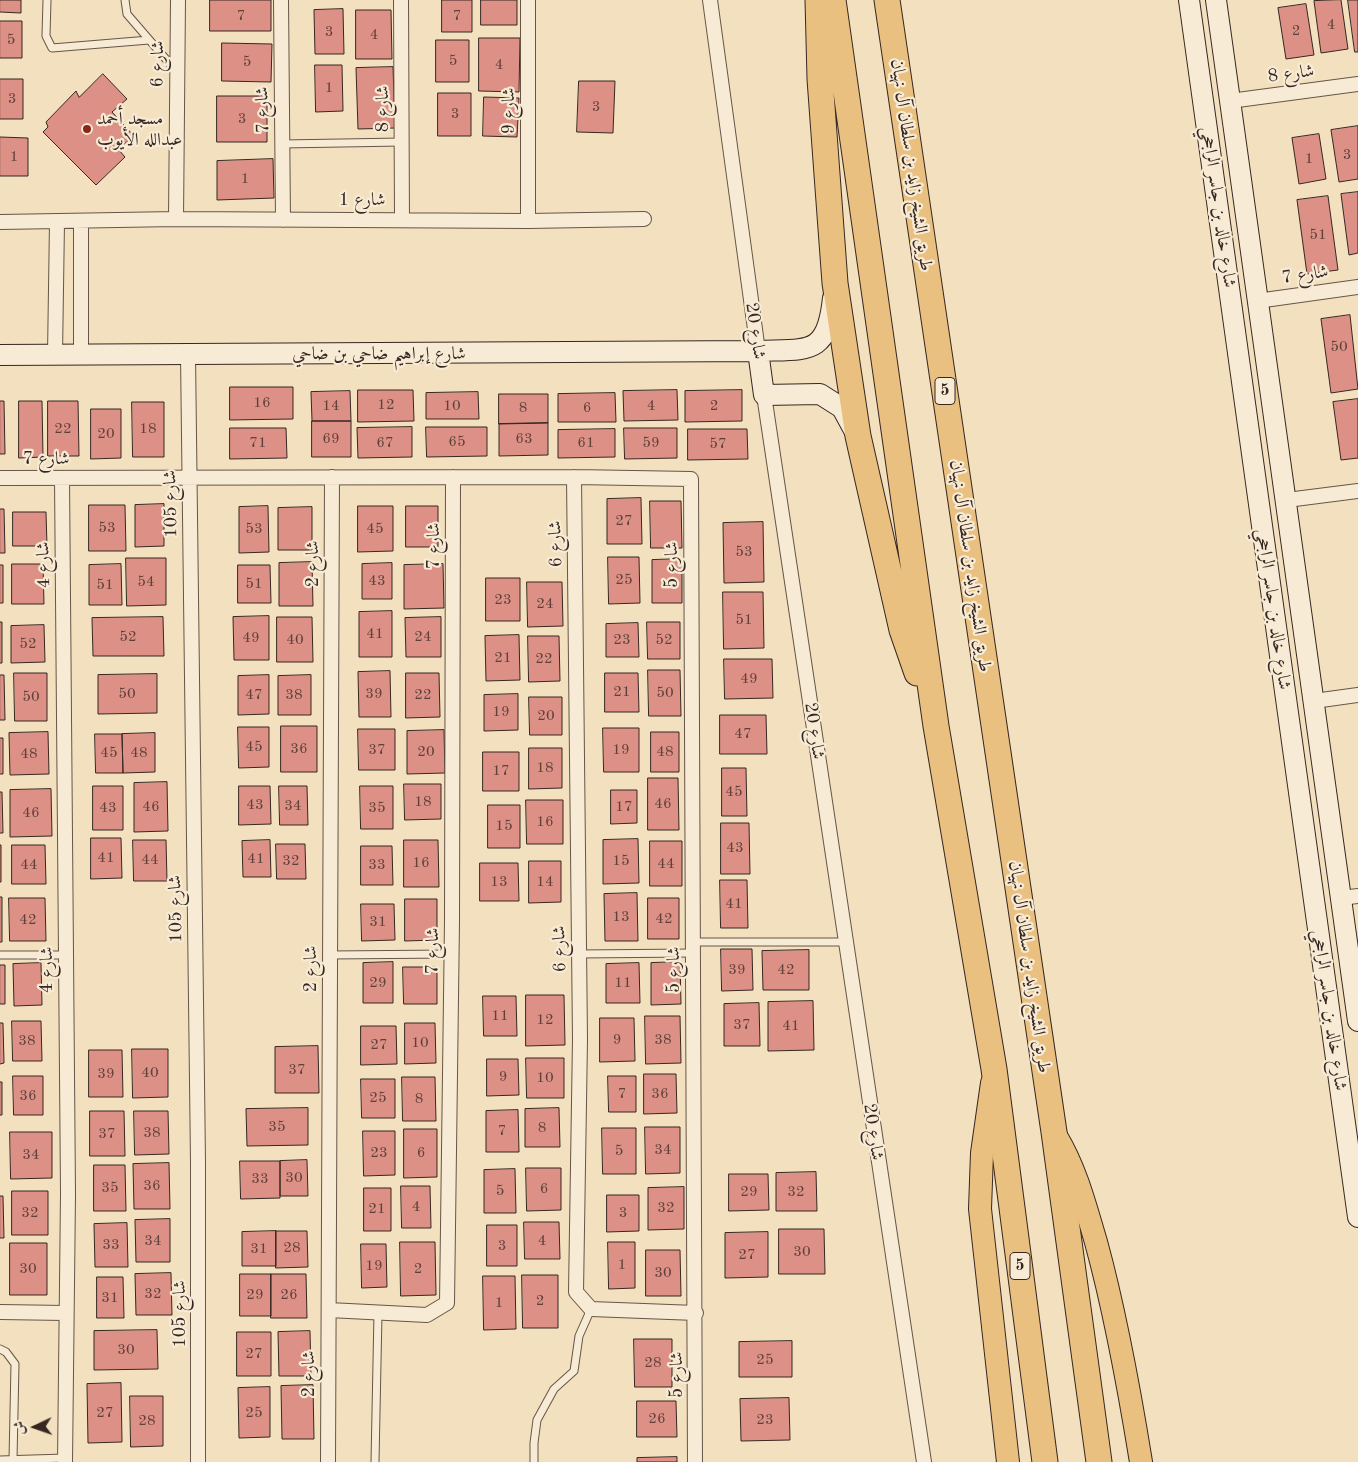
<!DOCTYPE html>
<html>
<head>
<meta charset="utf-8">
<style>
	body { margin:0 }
	#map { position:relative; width:1358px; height:1462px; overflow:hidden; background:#f2e0be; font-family:"Old Standard TT",Amiri,serif }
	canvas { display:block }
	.north { position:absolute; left:10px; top:1402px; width:50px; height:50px; -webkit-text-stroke:4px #f7ebd5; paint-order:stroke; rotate:267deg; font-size:14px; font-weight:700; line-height:20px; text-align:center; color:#372721 }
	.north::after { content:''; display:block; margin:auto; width:18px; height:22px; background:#372721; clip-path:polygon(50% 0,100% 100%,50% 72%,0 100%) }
</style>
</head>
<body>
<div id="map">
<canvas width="1358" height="1462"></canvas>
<div class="north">ش</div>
</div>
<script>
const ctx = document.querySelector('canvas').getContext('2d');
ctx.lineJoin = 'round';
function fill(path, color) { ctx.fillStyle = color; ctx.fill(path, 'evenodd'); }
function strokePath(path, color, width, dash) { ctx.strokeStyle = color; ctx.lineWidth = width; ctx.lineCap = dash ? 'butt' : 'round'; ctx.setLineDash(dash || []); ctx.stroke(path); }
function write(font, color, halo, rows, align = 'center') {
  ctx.font = font + ' "Old Standard TT",Amiri,serif'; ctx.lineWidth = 4.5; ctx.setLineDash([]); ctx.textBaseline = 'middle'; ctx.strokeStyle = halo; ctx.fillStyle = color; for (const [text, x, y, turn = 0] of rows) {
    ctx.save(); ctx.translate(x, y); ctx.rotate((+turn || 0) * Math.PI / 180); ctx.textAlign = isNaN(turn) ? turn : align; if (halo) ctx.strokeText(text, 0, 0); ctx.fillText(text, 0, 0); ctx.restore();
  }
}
const building = new Path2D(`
	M0,0H21V13L0,12Z
	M210,0H271V31H210Z
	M442,0H472V32H442Z
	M481,0H517V25H481Z
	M1341,0L1348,49L1321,53L1314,1Z
	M1348,0H1358V52H1355Z
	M1306,4L1314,55L1286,59L1278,8Z
	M343,9L344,54H315L314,10Z
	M356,10H391L392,59H356Z
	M0,21H22V58H0Z
	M479,38H520L519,92L479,91Z
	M436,40H469V82H436Z
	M222,43L272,44L271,82L222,81Z
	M315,65H342L343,111L316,112Z
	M393,67L395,128L358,129L356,68Z
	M103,74L127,99L112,112L134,136L118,149L125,157L96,185L43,132L48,127L46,122L76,91L79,97Z
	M0,79H23V119H0Z
	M579,81H615L613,133L577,132Z
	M438,93H471V136H438Z
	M217,96H267V142H217Z
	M484,97L519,98L517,137L483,136Z
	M1358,126V179L1339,182L1331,130Z
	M1319,134L1326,179L1299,184L1292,138Z
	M0,137L28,138V176H0Z
	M273,159L274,198L217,200V161Z
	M1358,192V253L1349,255L1341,194Z
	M1328,196L1338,270L1307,274L1297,200Z
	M1350,315L1358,389L1331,393L1321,319Z
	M230,387H293V419L230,420Z
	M358,390H413L414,421L358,422Z
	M677,390L678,420L624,421L623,391Z
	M742,390V421L685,422V391Z
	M350,391L351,421H312L311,392Z
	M478,392L479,419H426V393Z
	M615,393L616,422H558V394Z
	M499,394H548V423L499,424Z
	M1358,399V458L1341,460L1333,402Z
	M0,401H4L5,454H0Z
	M19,401H42L43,457L19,458Z
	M48,401H78L79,456H48Z
	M132,402H164V457H133Z
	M91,409H121V458L91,459Z
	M312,421H351V457H312Z
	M548,423V455L499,456V424Z
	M412,427V457L358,458L357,428Z
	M426,427H487V456L427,457Z
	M230,428H286L287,458L230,459Z
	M624,428H677V458L625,459Z
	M615,429V457L558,458V430Z
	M688,429H747L748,459L688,460Z
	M641,498L642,544H607V499Z
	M650,501H681L682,548H651Z
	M164,504V546L135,547V505Z
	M89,505H125L126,551H89Z
	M268,506L269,552L239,553V507Z
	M358,506H393V551L358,552Z
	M406,506H438V547H406Z
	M312,507V550H278V508Z
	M0,509H4L5,553H0Z
	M13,512H46L47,546H13Z
	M763,522L764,582L724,583L723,523Z
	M608,557H639L640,603L609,604Z
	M126,558H166V605L127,606Z
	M682,559V603H652V560Z
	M312,562L313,606H279V563Z
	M392,563V599H362V564Z
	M12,564H43L44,604H12Z
	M121,564L122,605H89V565Z
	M443,564L444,608L404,609V565Z
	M0,565H3V603H0Z
	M238,565H270L271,603H238Z
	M486,578H520V621H486Z
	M527,582H562L563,626L528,627Z
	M723,592H763L764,648L724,649Z
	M392,611V657H359V612Z
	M269,616V660H234L233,617Z
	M163,617L164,656H93L92,618Z
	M277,617H312L313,662H277Z
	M441,617V657H406L405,618Z
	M0,622H2V663H0Z
	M647,622H680V659H648Z
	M638,623L639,657H606V624Z
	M44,625L45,662L11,663V626Z
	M519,635L520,680L486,681L485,636Z
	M528,636H559L560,681L529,682Z
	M724,659H772L773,698L725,699Z
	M648,670H680L681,716H649Z
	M390,671L391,717H359L358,672Z
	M14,673H47V721H15Z
	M406,673H439L440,717L406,718Z
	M605,673H638L639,712H605Z
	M157,674V713L98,714V675Z
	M0,675H4L5,720H0Z
	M269,675V714L238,715V676Z
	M311,675V715H278V676Z
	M518,694V730L484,731V695Z
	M529,697H562V735H530Z
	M720,715H766L767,754H720Z
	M281,726H317V772H281Z
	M238,727H269V767L239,768Z
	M603,728H639V772H604Z
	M358,729H395V770H359Z
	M444,730L445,773L407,774V731Z
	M48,732L49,774L10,775L9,733Z
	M651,732H679V772H651Z
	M155,733V772L123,773L122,734Z
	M95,734H122L123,773H96Z
	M0,738H3V774H0Z
	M529,748H562V788L529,789Z
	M483,752H519V791H483Z
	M722,768H746L747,816H722Z
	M648,778H678L679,830H648Z
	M167,782L168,831L134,832V783Z
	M404,784H441V819L405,820Z
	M93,786H123V830H93Z
	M239,786H270L271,824L239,825Z
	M279,786H307L308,825H280Z
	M360,786H393V829H361Z
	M51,789L52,836L10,837V790Z
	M611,790H637V823L611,824Z
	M0,792H2L3,833H0Z
	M526,800H563V844H527Z
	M488,805H520V848H488Z
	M721,823H749L750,874H721Z
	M91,838H121L122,878L91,879Z
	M638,839L639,883L603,884V840Z
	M133,840H166L167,881H134Z
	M270,840L271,877H243L242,841Z
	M404,840H438L439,887H404Z
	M650,841H682V886H650Z
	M276,844H305L306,879H277Z
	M0,845H1V882H0Z
	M12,845H45L46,884H12Z
	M361,846H392L393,885H361Z
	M529,861H561V902L529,903Z
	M480,863H518L519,901H480Z
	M720,880H747L748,928H721Z
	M637,893L638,941H605L604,894Z
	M0,897H2V942H0Z
	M9,898H45L46,941H10Z
	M648,898H679V939H648Z
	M405,899H437V940L405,941Z
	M361,904H394L395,940L362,941Z
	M721,949H752L753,990L722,991Z
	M809,950V990H763L762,951Z
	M393,962V1003H363V963Z
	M680,962L681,1004L651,1005V963Z
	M41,963L42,1005L14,1006L13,964Z
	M639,963L640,1003H606V964Z
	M0,965H5V1004H0Z
	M403,967H437V1004H404Z
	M526,995H564L565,1045L526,1046Z
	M483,996H516L517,1036H484Z
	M813,1001L814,1050L768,1051V1002Z
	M759,1003L760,1046H724V1004Z
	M645,1016H680L681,1063L646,1064Z
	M600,1018H634L635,1061L600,1062Z
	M12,1021H41L42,1061H13Z
	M0,1023H3L4,1063L0,1064Z
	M405,1023H435L436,1063L405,1064Z
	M361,1026H396L397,1064L361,1065Z
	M318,1046L319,1093H275V1047Z
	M132,1049H168V1097L133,1098Z
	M89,1050H122L123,1097H89Z
	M526,1058H564V1098H527Z
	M487,1059H518L519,1095L487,1096Z
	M644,1074H676L677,1113L644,1114Z
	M13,1076H43V1115H14Z
	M608,1076H636V1112H609Z
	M402,1077H435L436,1121H403Z
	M361,1079H395V1118H362Z
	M0,1082H2V1115H0Z
	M308,1108V1145L247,1146L246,1109Z
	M559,1108L560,1147H525V1109Z
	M518,1110L519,1152H486V1111Z
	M90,1111H124L125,1156H90Z
	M134,1111H168L169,1154L135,1155Z
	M645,1127H680V1173L646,1174Z
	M602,1128H636V1174H603Z
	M404,1129H437V1177L404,1178Z
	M363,1131H395V1175L364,1176Z
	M10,1132H52V1178L11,1179Z
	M307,1160L308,1196H280V1161Z
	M240,1161H280V1198L241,1199Z
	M169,1163L170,1209H134L133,1164Z
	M94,1165H125L126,1211H94Z
	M526,1168H561V1210L527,1211Z
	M515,1169L516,1213H484V1170Z
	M816,1172L817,1211H776V1173Z
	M729,1174H768L769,1210L729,1211Z
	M401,1186H430L431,1228H402Z
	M684,1187V1229L648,1230V1188Z
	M364,1188H391V1231H364Z
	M12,1191H48V1235H12Z
	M607,1195H639V1231L607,1232Z
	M0,1196H3L4,1238H0Z
	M170,1219V1262H136L135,1220Z
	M524,1222H559L560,1259H525Z
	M127,1223L128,1267H95L94,1224Z
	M487,1225H517V1266H487Z
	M779,1229H824L825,1274H779Z
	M276,1231V1266H242V1232Z
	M276,1231H307L308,1267L276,1268Z
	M768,1232V1277L725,1278V1233Z
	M400,1242H435L436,1295L401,1296Z
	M608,1242H635V1288L609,1289Z
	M10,1243H47V1295H10Z
	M361,1244H386L387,1287L362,1288Z
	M646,1250H680L681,1296H646Z
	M171,1273L172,1315H136L135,1274Z
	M240,1274H271V1316H240Z
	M271,1274H306L307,1318H271Z
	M522,1275H558V1328H523Z
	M483,1276H515L516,1329L484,1330Z
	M97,1277H123L124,1318H97Z
	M157,1330L158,1369L94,1370V1331Z
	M310,1331L311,1376H279L278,1332Z
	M237,1332H271V1376H237Z
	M634,1339H672V1387H635Z
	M792,1341V1377H739V1342Z
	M121,1383L122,1442L88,1443L87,1384Z
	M313,1385L314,1439H282L281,1386Z
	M270,1387V1437L239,1438L238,1388Z
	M130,1396H163V1446L131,1447Z
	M789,1398L790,1440L741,1441L740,1399Z
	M637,1401H676L677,1437H637Z
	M677,1457V1462H637V1458Z`);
fill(building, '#dc9086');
strokePath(building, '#372721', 1);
const lane = new Path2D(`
	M47,0L46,36L52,48L149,40
	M125,0L127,14L177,72
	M282,144L402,142
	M693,942H845
	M579,954L693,953
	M0,955H66
	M329,955L451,954
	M0,1349L6,1352L15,1364L13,1460
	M0,1460L65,1458
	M375,1462L378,1313
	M534,1462V1443L537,1420L554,1389L574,1371L579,1336L591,1309`);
const street = new Path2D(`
	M281,0L283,220
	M401,0L402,219
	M710,0L758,351
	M1230,101L1358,84
	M176,219L178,0
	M528,221V0
	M0,222L176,219L528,221L644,219
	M81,222V355
	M1257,301L1358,287
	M55,355L57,222
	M188,355L198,1162V1462
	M764,395L924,1462
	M574,477L580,1039L576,1292L591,1309L696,1313
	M0,478L574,477L691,479L695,1462
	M62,478L68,1194L65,1462
	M1287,500L1358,491
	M1314,701L1358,695
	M1341,898L1358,896
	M329,1310L427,1315L447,1303L452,921L453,477
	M0,1312L65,1313
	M328,1462L332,477`);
const secondary = new Path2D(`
	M1189,0L1358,1217
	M1216,0L1358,1021
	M758,351L764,395L820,394L842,408L855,432
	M0,355L758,351C809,349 827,356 833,298`);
const primary = new Path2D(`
	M992,1083L982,1153L980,1209L1008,1462
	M1056,1136C1076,1169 1085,1205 1096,1242C1116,1315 1129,1388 1141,1462`);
const highway = new Path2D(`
	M818,0L820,79L835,283L858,436L902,630L917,673
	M833,0L936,726L994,1069L1045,1462
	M887,0L1054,1132L1099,1462`);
strokePath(lane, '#665548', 9);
strokePath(street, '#665548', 16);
strokePath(secondary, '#372721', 22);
strokePath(primary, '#372721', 24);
strokePath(highway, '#372721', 27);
strokePath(lane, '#f7ebd5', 7);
strokePath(street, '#f7ebd5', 14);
strokePath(secondary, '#f7ebd5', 20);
strokePath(primary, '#e9c07f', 22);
strokePath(highway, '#e9c07f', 25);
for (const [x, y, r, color] of [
	[87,129,5,"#8f2418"]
]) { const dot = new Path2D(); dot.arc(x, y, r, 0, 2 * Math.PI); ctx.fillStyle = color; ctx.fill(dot); strokePath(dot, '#f7ebd5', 2); }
write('15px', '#60413a', null, [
	["7",241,16],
	["7",457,16],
	["4",1331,25],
	["2",1296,31],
	["3",329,32],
	["4",374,35],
	["5",11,40],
	["5",453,61],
	["5",247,62],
	["4",499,65],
	["1",329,88],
	["3",12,99],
	["3",596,107],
	["3",455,114],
	["3",242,119],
	["3",1347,155],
	["1",14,157],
	["1",1309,159],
	["1",245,179],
	["51",1318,235],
	["50",1339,347],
	["16",262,403],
	["12",386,405],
	["14",331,406],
	["10",452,406],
	["4",651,406],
	["2",714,406],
	["8",523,408],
	["6",587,408],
	["22",63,429],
	["18",148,429],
	["20",106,434],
	["69",331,439],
	["63",524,439],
	["65",457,442],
	["71",258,443],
	["67",385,443],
	["61",586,443],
	["59",651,443],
	["57",718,444],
	["27",624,521],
	["53",107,528],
	["53",254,529],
	["45",375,529],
	["53",744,552],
	["25",624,580],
	["43",377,581],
	["54",146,582],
	["51",254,584],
	["51",105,585],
	["23",503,600],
	["24",545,604],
	["51",744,620],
	["41",375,634],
	["52",128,637],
	["24",423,637],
	["49",251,638],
	["40",295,640],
	["23",622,640],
	["52",664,640],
	["52",28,644],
	["21",503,658],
	["22",544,659],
	["49",749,679],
	["21",622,692],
	["50",665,693],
	["50",127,694],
	["39",374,694],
	["47",254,695],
	["38",294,695],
	["22",423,695],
	["50",31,697],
	["19",501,712],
	["20",546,716],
	["47",743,734],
	["45",254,747],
	["36",299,749],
	["37",377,750],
	["19",621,750],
	["20",426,752],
	["48",665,752],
	["45",109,753],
	["48",139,753],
	["48",29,754],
	["18",545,768],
	["17",501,771],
	["45",734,792],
	["18",423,802],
	["46",663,804],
	["43",255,805],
	["34",293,806],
	["46",151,807],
	["17",624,807],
	["43",108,808],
	["35",377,808],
	["46",31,813],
	["16",545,822],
	["15",504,826],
	["43",735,848],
	["41",106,858],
	["41",256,859],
	["44",150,860],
	["32",291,861],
	["15",621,861],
	["16",421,863],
	["44",666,864],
	["44",29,865],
	["33",377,865],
	["13",499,882],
	["14",545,882],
	["41",734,904],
	["13",621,917],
	["42",664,919],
	["42",28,920],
	["31",378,922],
	["39",737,970],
	["42",786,970],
	["29",378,983],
	["11",623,983],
	["11",500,1016],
	["12",545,1020],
	["37",742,1025],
	["41",791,1026],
	["9",617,1040],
	["38",663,1040],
	["38",27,1041],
	["10",420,1043],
	["27",379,1045],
	["37",297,1070],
	["40",150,1073],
	["39",106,1074],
	["9",503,1077],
	["10",545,1078],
	["7",622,1094],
	["36",660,1094],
	["36",28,1096],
	["25",378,1098],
	["8",419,1099],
	["35",277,1127],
	["8",542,1128],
	["7",502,1131],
	["38",152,1133],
	["37",107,1134],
	["34",663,1150],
	["5",619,1151],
	["23",379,1153],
	["6",421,1153],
	["34",31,1155],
	["30",294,1178],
	["33",260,1179],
	["36",152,1186],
	["35",110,1188],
	["6",544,1189],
	["5",500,1191],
	["29",749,1192],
	["32",796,1192],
	["4",416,1207],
	["32",666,1208],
	["21",377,1209],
	["32",30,1213],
	["3",623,1213],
	["34",153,1241],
	["4",542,1241],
	["33",111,1245],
	["3",502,1246],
	["28",292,1248],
	["31",259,1249],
	["30",802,1252],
	["27",747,1255],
	["1",622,1265],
	["19",374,1266],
	["30",28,1269],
	["2",418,1269],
	["30",663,1273],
	["32",153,1294],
	["29",255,1295],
	["26",289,1295],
	["31",110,1298],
	["2",540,1301],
	["1",499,1303],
	["30",126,1350],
	["27",254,1354],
	["25",765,1360],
	["28",653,1363],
	["27",105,1413],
	["25",254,1413],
	["26",657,1419],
	["23",765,1420],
	["28",147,1421]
]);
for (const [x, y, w] of [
	[945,391,20],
	[1020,1266,20]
]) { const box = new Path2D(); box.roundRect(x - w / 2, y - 13.5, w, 27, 4); ctx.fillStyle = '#f7ebd5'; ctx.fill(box); strokePath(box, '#372721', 1); }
write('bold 16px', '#372721', null, [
	["5",945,391],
	["5",1020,1266]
]);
write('18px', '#372721', '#f7ebd5', [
	["شارع 6",158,64,-89],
	["شارع 8",1291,74,-7],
	["شارع 8",383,109,-90],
	["شارع 7",263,110,-91],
	["شارع 9",509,111,-90],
	["طريق الشيخ زايد بن سلطان آل نهيان",911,165,82],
	["شارع 1",362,200],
	["شارع خالد بن جاسر الراجحي",1218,207,82],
	["شارع 7",1305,275,-8],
	["شارع 20",755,331,82],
	["شارع إبراهيم ضاحي بن ضاحي",379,354],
	["شارع 7",46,459],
	["شارع 105",171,504,-91],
	["شارع 6",556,544,-91],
	["شارع 7",434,546,-90],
	["شارع 2",313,564,-90],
	["شارع 4",44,565,-91],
	["شارع 5",672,565,-90],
	["طريق الشيخ زايد بن سلطان آل نهيان",970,566,82],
	["شارع خالد بن جاسر الراجحي",1273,609,82],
	["شارع 20",814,731,82],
	["شارع 105",176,909,-91],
	["شارع 6",560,949,-91],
	["شارع 7",433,951,-89],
	["طريق الشيخ زايد بن سلطان آل نهيان",1029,967,82],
	["شارع 2",311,969,-90],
	["شارع 4",47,970,-90],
	["شارع 5",674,970,-90],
	["شارع خالد بن جاسر الراجحي",1329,1010,82],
	["شارع 20",873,1132,82],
	["شارع 105",180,1314,-90],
	["شارع 2",309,1374,-90],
	["شارع 5",677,1375,-90]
]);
write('18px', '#372721', '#f7ebd5', [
	["مسجد أحمد",97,119],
	["عبدالله الأيوب",97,140]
], 'left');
</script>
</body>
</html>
